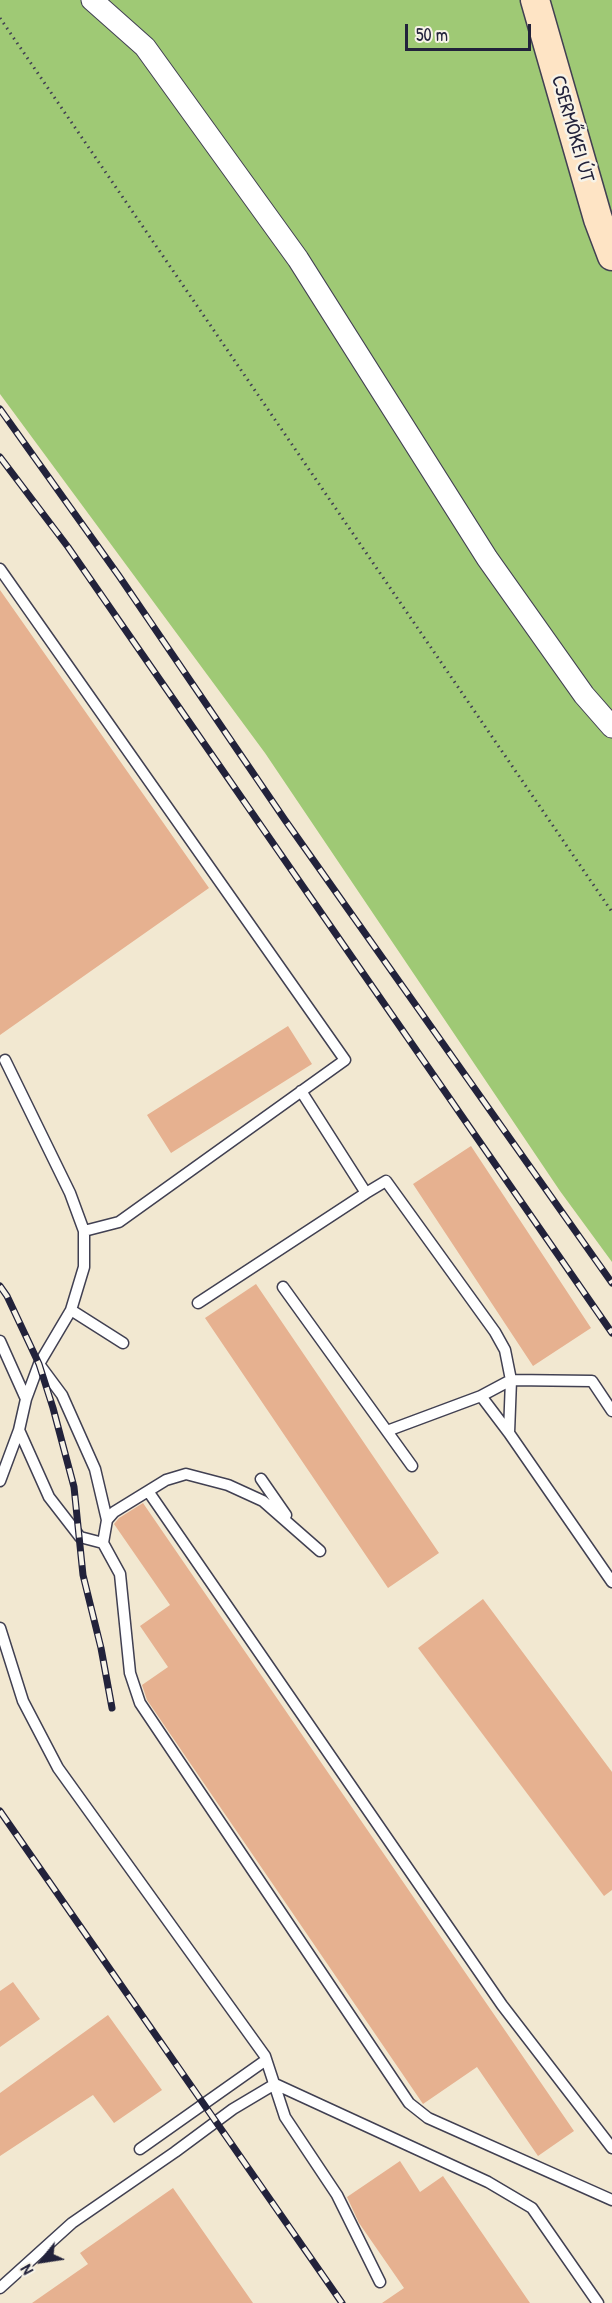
<!DOCTYPE html>
<html>
<head>
<meta charset="utf-8">
<style>
	body { margin:0 }
	#map { position:relative; width:612px; height:2303px; overflow:hidden; background:#f2e8d1; font-family:"Patrick Hand",sans-serif }
	canvas { display:block }
	.north { position:absolute; left:12px; top:2231px; width:60px; height:60px; -webkit-text-stroke:4px #f7f3e8; paint-order:stroke; rotate:240deg; font-size:16px; font-weight:700; line-height:24px; text-align:center; color:#22223b }
	.north::after { content:''; display:block; margin:auto; width:21px; height:27px; background:#22223b; clip-path:polygon(50% 0,100% 100%,50% 72%,0 100%) }
	.scale { position:absolute; left:405px; top:24px; width:126px; height:27px; box-sizing:border-box; border:3px solid #22223b; border-top:0; padding-left:8px; font-size:18px; line-height:21px; white-space:nowrap; color:#22223b; -webkit-text-stroke:4px #f7f3e8; paint-order:stroke }
</style>
</head>
<body>
<div id="map">
<canvas width="612" height="2303"></canvas>
<div class="north">N</div>
<div class="scale">50 m</div>
</div>
<script>
const ctx = document.querySelector('canvas').getContext('2d');
ctx.lineJoin = 'round';
function fill(path, color) { ctx.fillStyle = color; ctx.fill(path, 'evenodd'); }
function strokePath(path, color, width, dash) { ctx.strokeStyle = color; ctx.lineWidth = width; ctx.lineCap = dash ? 'butt' : 'round'; ctx.setLineDash(dash || []); ctx.stroke(path); }
function write(font, color, halo, rows, align = 'center') {
  ctx.font = font + ' "Patrick Hand",sans-serif'; ctx.lineWidth = 5; ctx.setLineDash([]); ctx.textBaseline = 'middle'; ctx.strokeStyle = halo; ctx.fillStyle = color; for (const [text, x, y, turn = 0] of rows) {
    ctx.save(); ctx.translate(x, y); ctx.rotate((+turn || 0) * Math.PI / 180); ctx.textAlign = isNaN(turn) ? turn : align; if (halo) ctx.strokeText(text, 0, 0); ctx.fillText(text, 0, 0); ctx.restore();
  }
}
fill(new Path2D(`
	M0,0H612V1262L560,1191L265,753L0,394Z`), '#9fc975');
fill(new Path2D(`
	M0,590L209,888L0,1035Z
	M288,1026L312,1064L171,1153L147,1115Z
	M471,1146L591,1328L533,1366L413,1184Z
	M256,1284L439,1553L388,1588L205,1318Z
	M143,1503L574,2131L538,2156L477,2067L423,2104L147,1700L142,1685L168,1667L140,1626L170,1605L114,1524L119,1518Z
	M483,1599L612,1772V1890L604,1896L418,1648Z
	M13,1982L40,2019L0,2047V1991Z
	M108,2015L162,2090L114,2123L93,2095L0,2156V2093Z
	M400,2161L420,2192L443,2176L530,2303H382L404,2288L359,2223L347,2197Z
	M173,2188L253,2303H32L88,2264L80,2253Z`), '#e6b190');
const lane = new Path2D(`
	M0,569L345,1060L119,1222L84,1231
	M301,1091L366,1193L386,1181L495,1332L505,1350L511,1380L509,1433L612,1582
	M283,1287L412,1466
	M198,1303L366,1193
	M71,1310L123,1343
	M0,1341L26,1399
	M39,1364L62,1395L95,1469L107,1520L103,1543
	M481,1396L511,1380L592,1381L612,1411
	M19,1430L49,1497L80,1537L103,1543L120,1574L130,1673L140,1703L409,2103L428,2118L612,2200
	M387,1431L481,1396L509,1433
	M261,1479L286,1515
	M0,1481L19,1430L26,1399L39,1364L71,1310L84,1267V1231L70,1193L5,1060
	M148,1491L502,2005L612,2148
	M107,1520L114,1512L166,1480L186,1474L228,1485L263,1501L320,1551
	M0,1628L23,1701L58,1768L265,2056L285,2117L337,2195L380,2282
	M140,2149L266,2060
	M0,2288L72,2223L175,2152L233,2109L275,2084L488,2182L532,2208L598,2303`);
const street = new Path2D(`
	M92,0L145,47L298,259L487,558L584,695L612,727`);
const secondary = new Path2D(`
	M535,0L598,219L612,256`);
strokePath(lane, '#414052', 13);
strokePath(street, '#414052', 23);
strokePath(secondary, '#414052', 31);
strokePath(new Path2D(`
	M0,18L612,912`), '#414052', 3, [1.5, 4.5]);
strokePath(lane, '#fff', 10);
strokePath(street, '#fff', 21);
strokePath(secondary, '#fee4c5', 28);
const rail = new Path2D(`
	M0,409L119,576L285,820L612,1283
	M0,457L68,547L612,1333
	M0,1286L7,1296L39,1364L53,1408L74,1487L83,1575L101,1648L112,1708
	M0,1811L342,2303`);
strokePath(rail, '#22223b', 7);
strokePath(rail, '#f7f3e8', 4.5, [14]);
write('20px', '#22223b', '#f7f3e8', [
	["CSERMŐKEI ÚT",572,129,74]
]);
</script>
</body>
</html>
